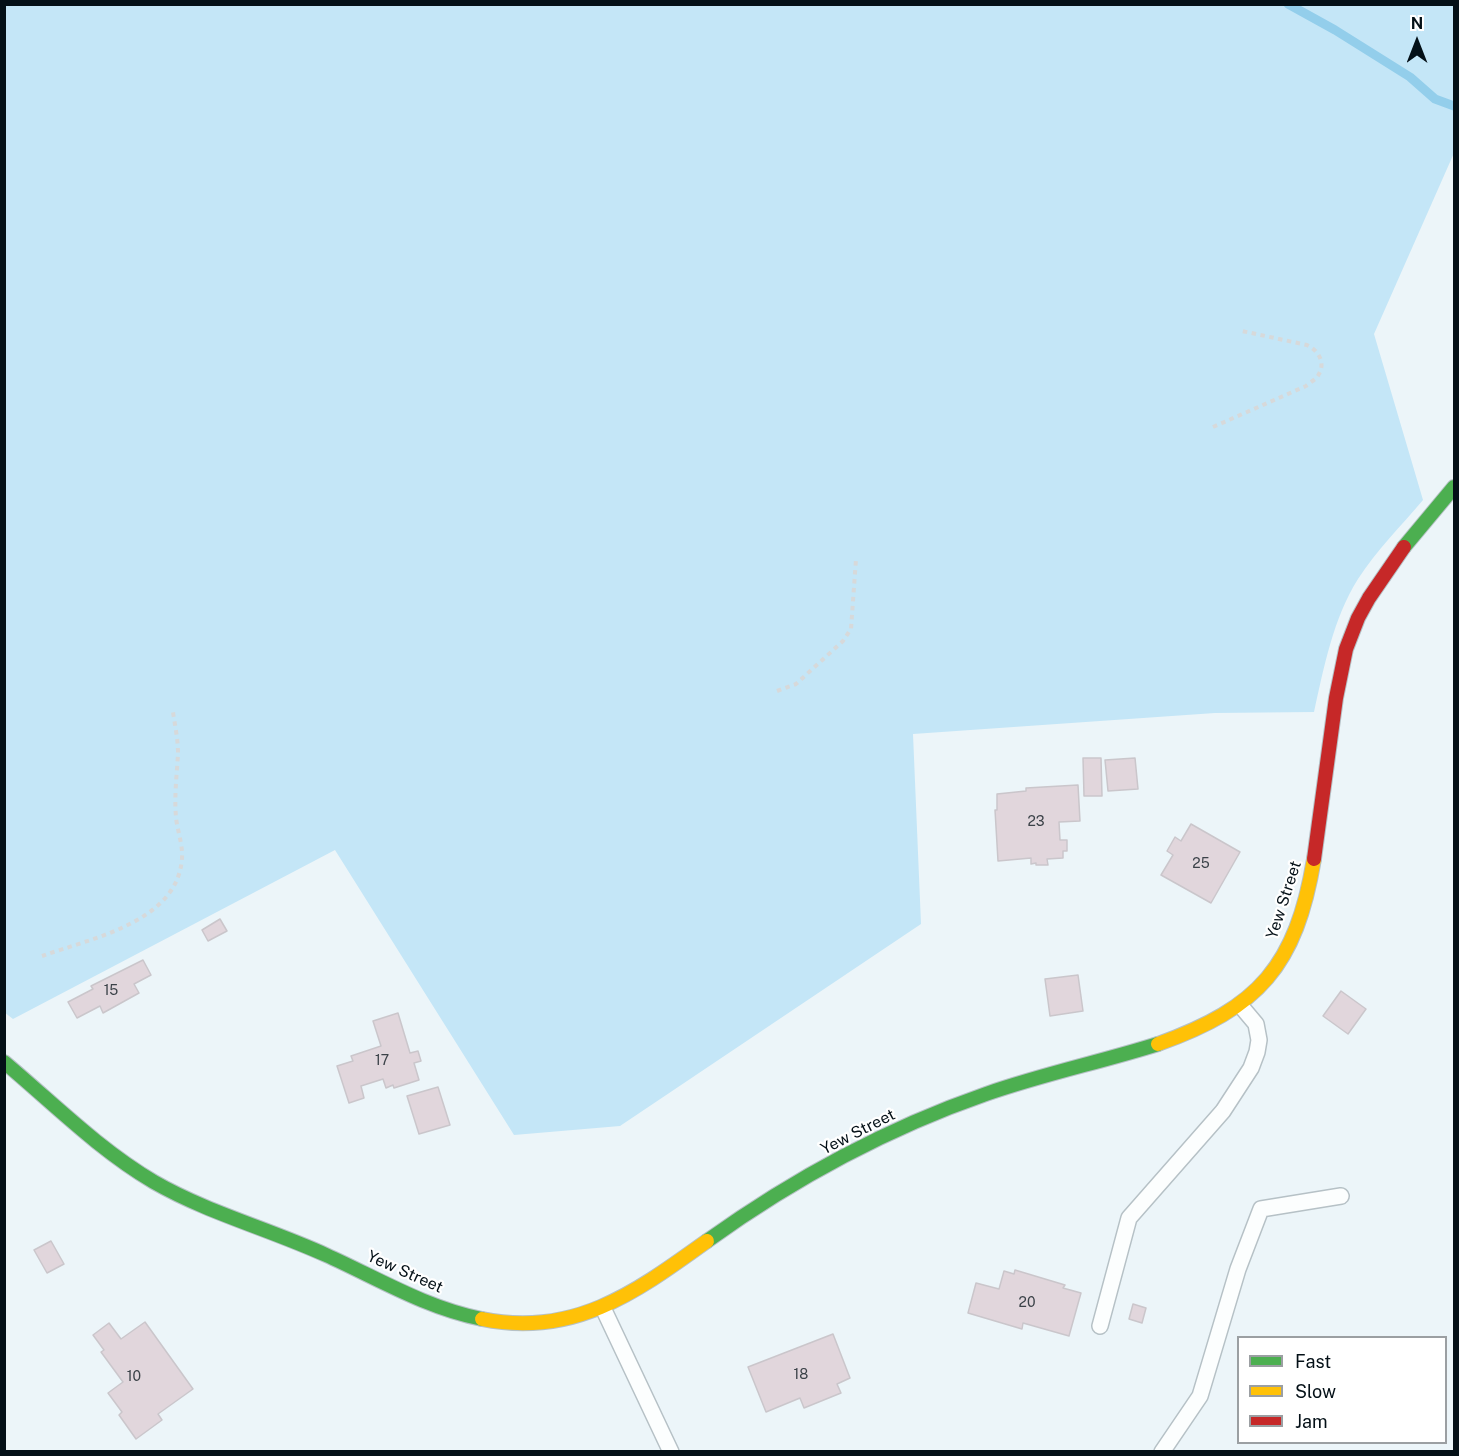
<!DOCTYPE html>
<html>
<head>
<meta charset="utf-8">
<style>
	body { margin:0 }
	#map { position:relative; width:1459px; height:1456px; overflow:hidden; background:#ecf5f9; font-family:"Public Sans",sans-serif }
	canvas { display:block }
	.frame { position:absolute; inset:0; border:6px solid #041017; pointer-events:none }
	.legend { position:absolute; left:1237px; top:1336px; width:210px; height:108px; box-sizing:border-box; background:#fff; border:2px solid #9b9fa2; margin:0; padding:8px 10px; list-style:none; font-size:18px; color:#041017 }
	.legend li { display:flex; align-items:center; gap:12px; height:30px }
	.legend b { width:30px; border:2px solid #9b9fa2 }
	.north { position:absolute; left:1387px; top:12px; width:60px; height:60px; -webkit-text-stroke:4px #fff; paint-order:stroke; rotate:0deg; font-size:16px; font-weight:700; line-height:24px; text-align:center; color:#041017 }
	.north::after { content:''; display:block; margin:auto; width:21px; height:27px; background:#041017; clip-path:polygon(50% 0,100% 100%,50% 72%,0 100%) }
</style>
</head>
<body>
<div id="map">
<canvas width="1459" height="1456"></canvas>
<div class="frame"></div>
<ul class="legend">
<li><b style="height:8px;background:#4caf50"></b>Fast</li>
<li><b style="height:8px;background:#ffc107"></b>Slow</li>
<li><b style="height:8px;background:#c62828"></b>Jam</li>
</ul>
<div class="north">N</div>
</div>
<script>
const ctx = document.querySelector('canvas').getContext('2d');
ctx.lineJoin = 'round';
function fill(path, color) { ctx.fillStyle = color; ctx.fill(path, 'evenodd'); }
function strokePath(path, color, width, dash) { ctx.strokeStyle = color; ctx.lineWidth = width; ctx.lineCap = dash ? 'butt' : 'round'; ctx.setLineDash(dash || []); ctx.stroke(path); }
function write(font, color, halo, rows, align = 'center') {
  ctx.font = font + ' "Public Sans",sans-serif'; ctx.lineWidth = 4.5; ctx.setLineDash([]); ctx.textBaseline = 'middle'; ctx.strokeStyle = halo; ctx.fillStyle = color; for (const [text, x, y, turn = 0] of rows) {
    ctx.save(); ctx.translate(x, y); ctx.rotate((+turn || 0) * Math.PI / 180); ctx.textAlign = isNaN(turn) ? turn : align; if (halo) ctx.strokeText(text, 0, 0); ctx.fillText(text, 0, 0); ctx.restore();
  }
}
fill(new Path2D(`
	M4,5H1454V153L1374,334L1423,500C1401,526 1376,551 1358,579C1333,619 1324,667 1314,712L1215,713L913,734L921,924L620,1126L514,1135L335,850L13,1019L4,1012Z`), '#c4e6f7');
strokePath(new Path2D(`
	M1288,4L1335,30L1410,77L1435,99L1454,106`), '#93ceeb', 9);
const building = new Path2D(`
	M1083,758H1101L1102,796H1084Z
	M1135,758L1138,789L1108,791L1105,760Z
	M1078,785L1080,821L1059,822L1060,840H1067V851H1063V858L1047,859L1048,865H1036V863L1031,864V858L998,861L995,810H997V794L1026,791V788Z
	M1191,824L1240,852L1211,903L1161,875L1173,855L1167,851L1175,837L1181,841Z
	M220,919L227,931L208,941L202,930Z
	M143,960L151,975L134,984L139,993L103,1013L100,1006L77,1018L68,1002L93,989L91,986Z
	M1078,975L1083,1011L1050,1016L1045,979Z
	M1341,991L1366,1009L1348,1034L1323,1016Z
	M398,1013L410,1053L418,1051L421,1061L414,1063L419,1080L394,1088L393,1085L386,1088L383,1079L361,1086L364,1098L349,1103L337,1066L353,1061L351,1056L381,1046L373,1021Z
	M438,1087L450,1125L419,1134L407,1096Z
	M51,1241L64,1264L47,1273L34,1250Z
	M1015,1270L1065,1285L1063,1288L1081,1293L1069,1336L1023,1323L1022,1329L968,1313L976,1283L999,1289L1004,1271L1014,1274Z
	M1133,1304L1146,1308L1142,1323L1129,1319Z
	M145,1322L193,1389L158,1414L162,1420L136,1439L119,1415L122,1412L108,1393L123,1382L101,1352L104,1350L93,1335L109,1323L121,1339Z
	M833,1334L850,1378L837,1384L841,1393L804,1408L800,1398L766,1412L748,1367Z`);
fill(building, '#e1d6dc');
strokePath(building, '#cac6cb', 1.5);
const lane = new Path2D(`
	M603,1308L671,1452
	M1100,1326L1129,1218L1223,1111L1251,1068L1257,1052L1259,1040L1256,1024L1240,1005
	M1162,1452L1200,1396L1238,1269L1261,1209L1341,1196`);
const fast = new Path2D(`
	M1404,547L1454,487
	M4,1062C53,1103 98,1149 154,1182C208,1213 269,1229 326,1255C377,1278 426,1308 482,1319
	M707,1241C792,1180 888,1128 986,1094C1043,1074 1101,1062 1158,1044`);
const slow = new Path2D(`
	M1158,1044C1259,1008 1296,966 1314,859
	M482,1319C574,1338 636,1292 707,1241`);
const jam = new Path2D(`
	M1314,859L1336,698L1346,649L1358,618L1369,598L1404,547`);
strokePath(lane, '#b6c1c6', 18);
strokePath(fast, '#b6c1c6', 16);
strokePath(slow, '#b6c1c6', 16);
strokePath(jam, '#b6c1c6', 16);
strokePath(new Path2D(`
	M1213,427L1306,386C1309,383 1315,380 1317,377C1327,364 1319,351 1307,345L1242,331
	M777,691L796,684L843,641L851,629L856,559
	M42,956C92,938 178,922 182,858C183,844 177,830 176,817C174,796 177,774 178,753C178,739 175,726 173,712`), '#d7d9da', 4, [4.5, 4.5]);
strokePath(lane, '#fcfefe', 15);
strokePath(fast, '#4caf50', 14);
strokePath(slow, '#ffc107', 14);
strokePath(jam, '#c62828', 14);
write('14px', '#3b4248', null, [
	["23",1036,822],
	["25",1201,864],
	["15",111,991],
	["17",382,1061],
	["20",1027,1303],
	["18",801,1375],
	["10",134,1377]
]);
write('16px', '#041017', '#fff', [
	["Yew Street",1284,900,-72],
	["Yew Street",858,1132,-27],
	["Yew Street",405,1272,24]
]);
</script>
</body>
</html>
